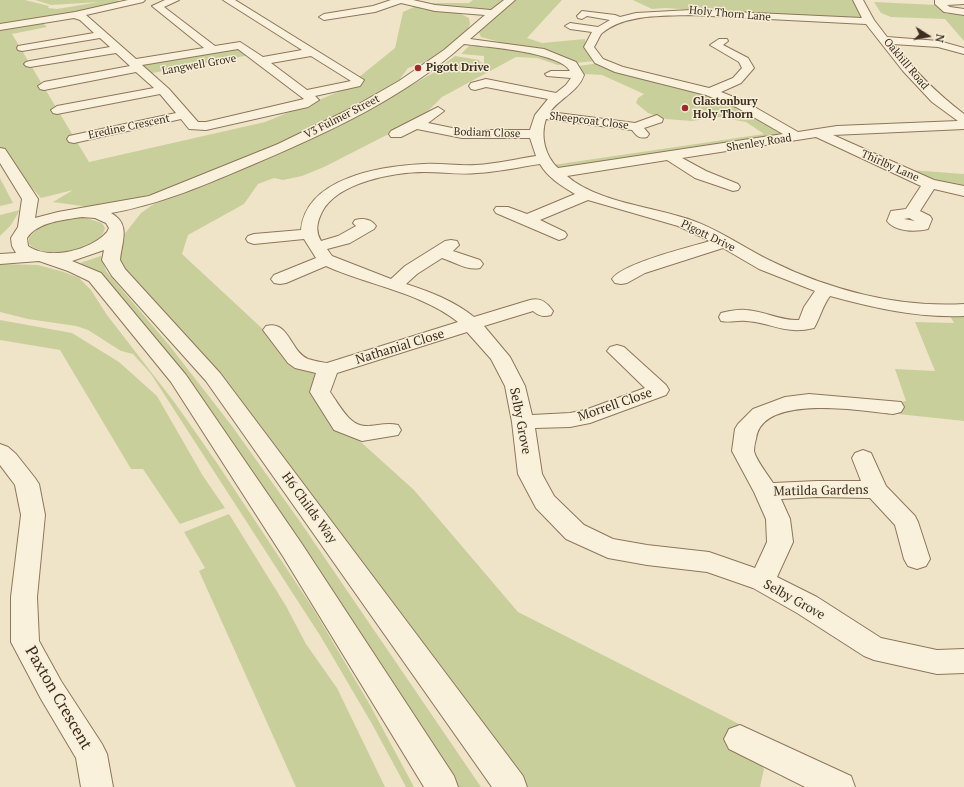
<!DOCTYPE html>
<html>
<head>
<meta charset="utf-8">
<style>
	body { margin:0 }
	#map { position:relative; width:964px; height:787px; overflow:hidden; background:#f0e4c8; font-family:"PT Serif",serif }
	canvas { display:block }
	.north { position:absolute; left:908px; top:16px; width:40px; height:40px; -webkit-text-stroke:3px #f7eed8; paint-order:stroke; rotate:101deg; font-size:11px; font-weight:700; line-height:16px; text-align:center; color:#3d2e20 }
	.north::after { content:''; display:block; margin:auto; width:14px; height:18px; background:#3d2e20; clip-path:polygon(50% 0,100% 100%,50% 72%,0 100%) }
</style>
</head>
<body>
<div id="map">
<canvas width="964" height="787"></canvas>
<div class="north">N</div>
</div>
<script>
const ctx = document.querySelector('canvas').getContext('2d');
ctx.lineJoin = 'round';
function fill(path, color) { ctx.fillStyle = color; ctx.fill(path, 'evenodd'); }
function strokePath(path, color, width, dash) { ctx.strokeStyle = color; ctx.lineWidth = width; ctx.lineCap = dash ? 'butt' : 'round'; ctx.setLineDash(dash || []); ctx.stroke(path); }
function write(font, color, halo, rows, align = 'center') {
  ctx.font = font + ' "PT Serif",serif'; ctx.lineWidth = 3; ctx.setLineDash([]); ctx.textBaseline = 'middle'; ctx.strokeStyle = halo; ctx.fillStyle = color; for (const [text, x, y, turn = 0] of rows) {
    ctx.save(); ctx.translate(x, y); ctx.rotate((+turn || 0) * Math.PI / 180); ctx.textAlign = isNaN(turn) ? turn : align; if (halo) ctx.strokeText(text, 0, 0); ctx.fillText(text, 0, 0); ctx.restore();
  }
}
fill(new Path2D(`
	M0,0H25L49,6L48,8L57,9L99,2L51,5L35,0H117L123,2L42,22L47,27L12,34L89,162L265,122L343,90L395,48L403,12L416,6L425,9L418,11L430,8L459,13L469,18L470,24L468,29L444,50L429,61L408,68L399,80L346,112L295,137L171,189L127,201L89,207L53,202L73,190L41,198L0,152Z
	M473,0H562L527,38L542,43L585,39L587,53L594,61L558,65L537,58L516,57L442,97L422,117L324,167L302,176L283,180L274,178L258,184L244,204L188,235L182,254L295,359L328,369L320,392L342,425L414,490L518,612L739,724L764,769L760,787H511L213,377L134,279L125,270L119,258L123,236L141,213L158,201L370,109L431,74L455,56L480,60L479,61L484,64V56L461,54L469,46L485,45L518,47L481,37L477,28L491,14L431,6L432,3H469Z
	M633,0H858L869,21L665,8L652,9Z
	M874,2L937,5L946,14H964V41L945,19L891,17L881,13Z
	M240,46L250,55L147,74L138,64Z
	M599,63C628,78 660,80 691,89C725,99 754,117 785,135L557,168L553,165L764,134L746,122L718,117L692,121L666,119L648,113L636,103L638,98L644,94L602,75L584,74L579,66Z
	M897,169L964,174V189Z
	M0,178L13,203L0,206Z
	M20,210L11,225L0,236V215Z
	M75,218H86L102,223L105,228C100,252 44,260 29,244V238C40,223 58,220 75,218Z
	M101,256L106,271L169,345L232,426L301,523L481,787H452L97,273L80,263Z
	M0,264L38,265L64,272L79,278L91,290L107,315L175,403L217,463L314,610L370,705L414,787H406L372,724L321,637L151,374L133,354L121,351L88,330L76,326L28,319L0,312Z
	M964,315V421L898,414L895,403L906,401L895,369L935,371L915,322L954,323L950,316Z
	M0,320L72,333L119,362L157,396L203,476L225,508L180,524L143,469H131L60,350L0,340Z
	M229,514L286,606L306,644L337,688L385,787H296L199,571L205,568L184,532Z`), '#c9cf9b');
const minor = new Path2D(`
	M128,0H145L143,2L86,15L136,59L204,48L152,6L165,0H179L164,7L215,46L240,42L263,57L302,50L223,0H235L364,80L360,86L315,96L319,100L308,107L206,130L189,129L181,119L74,143L69,142L67,139L69,136L176,113L160,94L57,114L53,113L51,110L57,106L154,88L136,72L44,90L40,89L38,86L44,82L130,66L116,53L30,67L26,66L24,64L26,62L30,61L110,47L100,38L22,51L18,50L17,48L18,46L94,33L80,20L74,18L0,30V24L75,12ZM238,49L304,99L206,122H198L169,89L142,65ZM311,56L351,81L307,90L271,63Z
	M391,0H413L435,5L491,10L504,0H515L470,39L544,49L576,62L584,75C578,92 560,98 550,112L635,123L657,115L663,119L662,122L644,128L649,134L647,137C639,139 637,136 632,130L546,119C540,136 545,156 558,168L783,134L736,107L706,95L615,72L595,63L584,47L592,32L570,29L565,26L570,23L598,27L610,20L587,16L582,19L578,18L577,16L582,11L615,15L620,17L636,13L691,10L862,18L853,0H863L874,20L887,37L939,41L964,48V54L938,47L893,44C914,70 936,93 964,114V129L833,135L934,180L964,186V196L934,189L920,211L930,216L932,219L928,229C916,232 895,232 887,221L891,211L906,209L921,186L816,137L682,158L706,171L738,184L740,187L738,190L733,191L695,178L667,160L567,176C596,202 654,207 691,220C720,230 744,248 771,261C829,290 899,308 964,304V316C918,318 874,308 830,296C822,307 820,318 814,328C785,335 773,323 746,321C737,320 730,323 721,321L719,317L721,313C730,311 738,309 746,310C764,311 781,321 799,320L804,307L815,291L759,269L723,248L645,273L627,283L621,284L615,283L612,279C623,263 690,247 710,241L678,226L588,200L540,220L565,232L567,235L565,238L559,240L496,213L494,210L496,207H508L527,214L575,194C562,186 548,178 540,164C519,167 498,172 477,173C460,175 443,172 425,172C395,172 337,182 322,212C317,222 315,231 321,241L338,236L356,226L353,223L355,220C363,218 371,219 376,226L374,229L350,243L327,249L332,256L391,279L405,266L445,241L451,240L457,241L459,245L453,251L480,260L483,264L480,268C468,271 454,262 442,258L417,274L406,284C431,292 454,301 474,317L530,300C540,297 547,302 553,311L551,315C543,317 539,316 533,311L484,326L510,357L525,386L532,415L570,413L585,410L645,388L607,351L610,347L617,345L624,347L666,385L669,390L666,395L590,423L570,427L535,428L542,474L554,496L584,525L613,539L647,545L709,552L755,568L767,542L766,519L754,492L732,451L735,429L738,424L753,409L785,397L809,394L901,402L904,407L901,412L893,414C862,411 761,393 756,439C755,442 754,448 754,451C756,460 768,475 773,483L817,481H861L852,458L855,453L863,450L871,453L886,486L915,516L918,522L930,559L926,566L917,569L908,566L904,559L895,525L870,498L817,497L781,499L790,519L793,542L777,577L817,597L881,638L937,650L964,649V673L937,674L874,660L864,656L797,613L753,588L707,572L647,565L608,558L566,539L536,508L518,474L512,422L505,386L491,359L467,332L337,373L330,392C339,404 349,426 366,426C377,426 387,422 398,425L401,430L398,435L362,441L334,430L310,392L316,373L295,368L288,363L263,330L266,326C289,320 290,351 308,359C314,361 321,362 327,363L458,322C422,293 368,285 326,266L286,283L280,284L274,283L271,279L274,275L316,258L304,239L254,244L248,242L246,239L248,236L254,234L301,230C306,177 382,166 424,164C441,163 458,166 476,165C496,164 516,159 536,156L530,138H462L417,129L401,137H391L389,134L391,131L438,107L444,111L428,123L462,130H530L535,115L548,99L486,87L475,90L471,89L469,86L471,83L486,79L556,93L566,85L571,78L547,76L545,74L551,71H570C560,52 486,47 464,44C404,98 327,133 254,164C207,184 162,204 111,213C131,224 122,241 120,260L125,269L220,373L523,776L527,787H492L206,381L112,276L102,260L104,250L72,261L101,273L186,375L302,544L454,776L458,787H424L284,558L171,382L89,281L68,271L39,261L0,264V254L16,253L12,246L11,238L18,227L22,199L0,163V148L5,149L38,199L35,218L58,212L149,196L278,144L352,108L399,81L444,50L485,15L435,11L401,3L375,12L324,20L319,17L324,14L373,6ZM691,15L866,24L903,71L932,102L958,121L837,126L798,132L744,101L721,92L741,83L754,68L748,58L723,45L728,41L727,39H719L710,45L739,62L742,68L733,78L709,88L623,67L603,59L594,47C597,43 599,36 602,33C625,14 663,16 691,15ZM82,217L95,218L106,223L109,228L107,232C91,250 50,261 28,246L27,238C37,222 64,220 82,217ZM909,218L915,221L904,219Z
	M935,0H964V4L947,5L950,7L964,9V15L944,12L935,4Z
	M0,444L8,447L16,454L35,478L39,484L45,515L37,597L39,641L61,681L102,744L107,754L113,787H81L76,758L41,699L11,642V597L21,515L15,485L0,465Z
	M740,725L851,776L855,787H805L729,749L724,739L729,729Z`);
strokePath(minor, '#8d765c', 2);
fill(minor, '#faf1dc');
for (const [x, y, r, color] of [
	[418,68,4,"#9e2a2b"],
	[685,108,4,"#9e2a2b"]
]) { const dot = new Path2D(); dot.arc(x, y, r, 0, 2 * Math.PI); ctx.fillStyle = color; ctx.fill(dot); strokePath(dot, '#f7eed8', 1.5); }
write('11px', '#3d2e20', '#f7eed8', [
	["Holy Thorn Lane",730,14,5],
	["Oakhill Road",906,64,50],
	["Langwell Grove",199,65,-10],
	["V3 Fulmer Street",342,117,-27],
	["Sheepcoat Close",589,121,7],
	["Eredine Crescent",129,127,-12],
	["Bodiam Close",487,133,2],
	["Shenley Road",759,143,-9],
	["Thirlby Lane",890,166,24],
	["Pigott Drive",708,236,26]
]);
write('bold 11px', '#3d2e20', '#f7eed8', [
	["Pigott Drive",426,68],
	["Glastonbury",693,102],
	["Holy Thorn",693,115]
], 'left');
write('13px', '#3d2e20', '#f7eed8', [
	["Nathanial Close",400,347,-17],
	["Morrell Close",615,405,-19],
	["Selby Grove",520,421,79],
	["Matilda Gardens",821,491,-1],
	["H6 Childs Way",309,508,54],
	["Selby Grove",794,600,29]
]);
write('16px', '#3d2e20', '#f7eed8', [
	["Paxton Crescent",58,698,60]
]);
</script>
</body>
</html>
